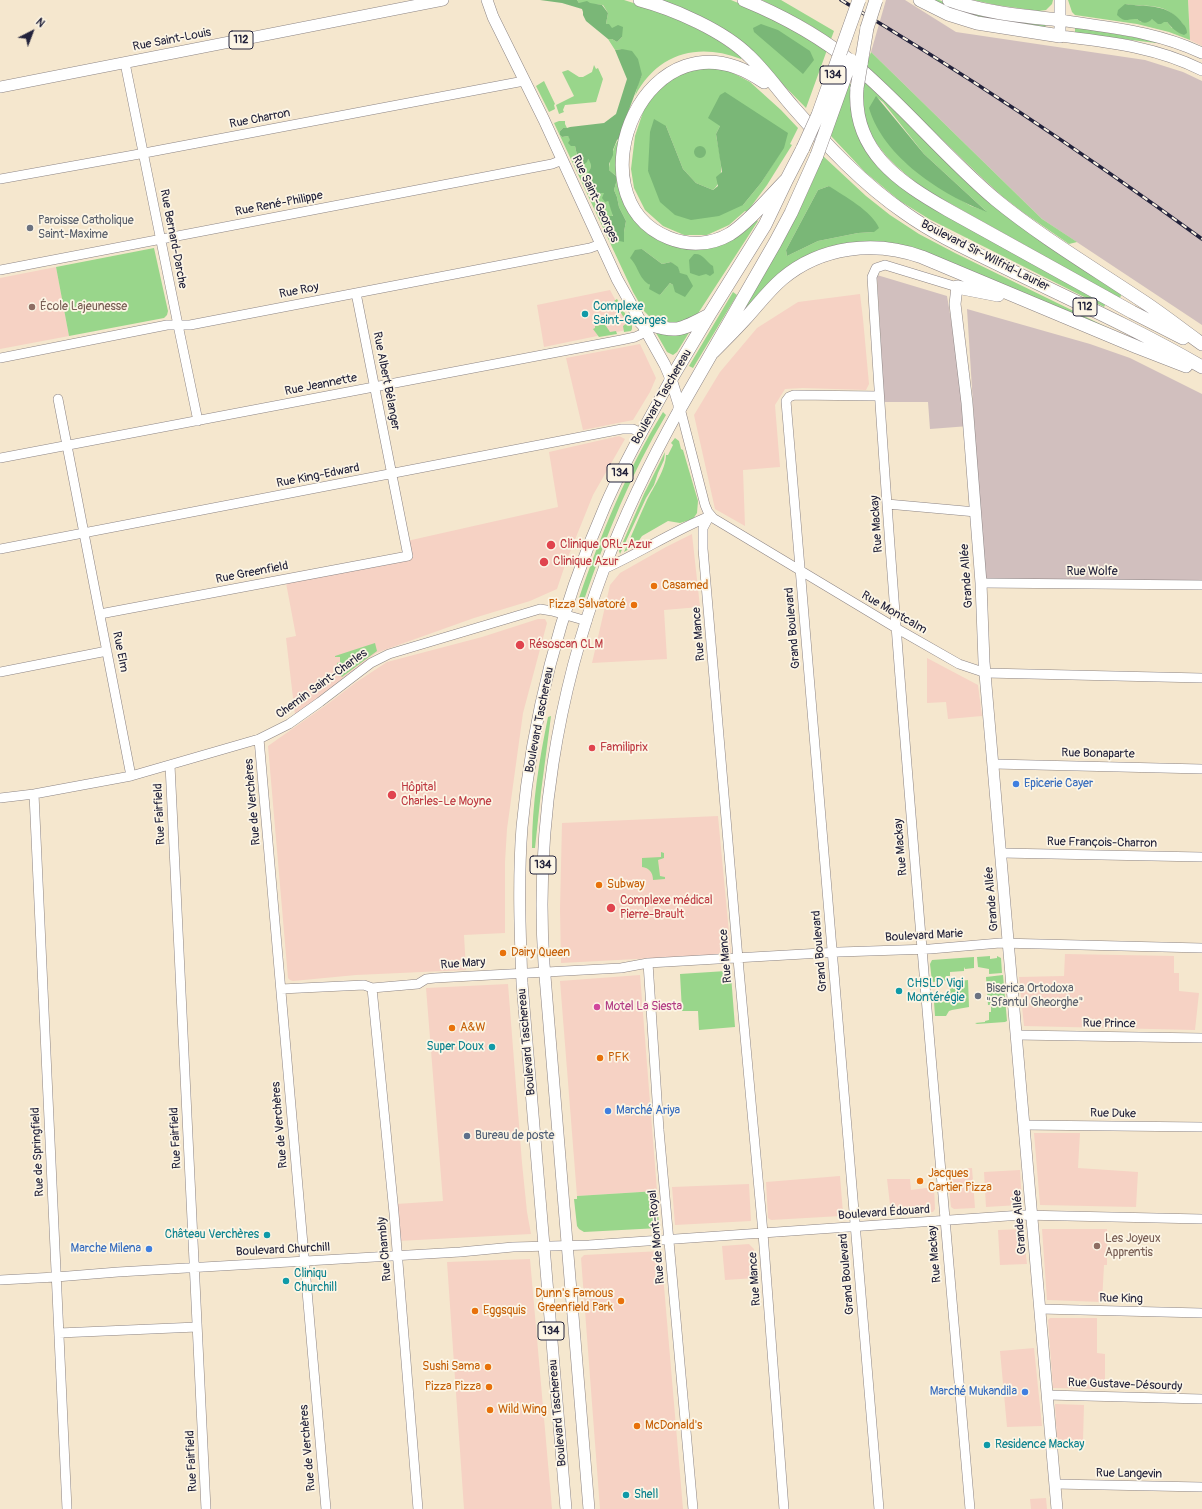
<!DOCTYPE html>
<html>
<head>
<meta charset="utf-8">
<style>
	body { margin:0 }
	#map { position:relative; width:1202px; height:1509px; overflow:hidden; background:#f5e7ce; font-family:Pangolin,sans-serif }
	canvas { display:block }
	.north { position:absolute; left:12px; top:12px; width:40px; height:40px; -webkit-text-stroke:3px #fcf5e5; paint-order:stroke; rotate:42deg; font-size:11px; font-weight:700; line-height:16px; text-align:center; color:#22223b }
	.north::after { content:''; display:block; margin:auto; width:14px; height:18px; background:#22223b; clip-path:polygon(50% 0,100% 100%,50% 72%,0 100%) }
</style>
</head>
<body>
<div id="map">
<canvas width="1202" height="1509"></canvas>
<div class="north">N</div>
</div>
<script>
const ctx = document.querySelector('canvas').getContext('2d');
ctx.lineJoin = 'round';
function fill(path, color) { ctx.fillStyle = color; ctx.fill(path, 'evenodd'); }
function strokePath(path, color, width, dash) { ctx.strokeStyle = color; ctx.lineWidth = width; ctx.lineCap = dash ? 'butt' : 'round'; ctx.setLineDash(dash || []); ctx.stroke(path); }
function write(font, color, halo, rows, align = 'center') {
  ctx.font = font + ' Pangolin,sans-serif'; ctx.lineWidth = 3.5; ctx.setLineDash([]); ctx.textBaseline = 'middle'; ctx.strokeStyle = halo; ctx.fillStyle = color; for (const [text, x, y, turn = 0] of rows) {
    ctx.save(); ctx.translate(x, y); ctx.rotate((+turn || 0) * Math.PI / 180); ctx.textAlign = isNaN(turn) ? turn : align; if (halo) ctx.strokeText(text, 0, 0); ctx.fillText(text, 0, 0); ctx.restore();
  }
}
fill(new Path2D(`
	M1188,0H1202V46L1190,40Z
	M56,267L69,336L0,349V278Z
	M610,290L631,329L544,347L537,305Z
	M860,294L863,319L869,384L866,390L803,388L785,389L775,405L780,467L743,470L745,526L715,509L694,415L720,372L757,328L798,302Z
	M640,344L656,378L650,392L633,420L583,430L566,358Z
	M619,436L625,439L593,495L566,562L557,589L530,601L474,618L376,653L295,715L286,638L296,636L286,583L406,561L407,541L558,507L549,452Z
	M692,534L700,607L664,610L667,659L592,663L610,585L620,573L666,547Z
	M538,619H545L547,623L523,713L507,829L505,862V933L464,935L466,970L356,975L293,981L290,980L288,978L268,746L329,703L355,683L387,662L482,637Z
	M927,658L978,685L982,716L948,719L946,702L927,703Z
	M718,816L731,954L561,963L560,909L562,823Z
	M1065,954L1174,956V973H1179V991L1199,993L1195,1030L1024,1026L1019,977L1064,976Z
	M640,975L657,1191L577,1196L560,981Z
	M508,984L522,1163L527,1212L531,1234L398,1241L396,1204L443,1201L426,988Z
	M1034,1133H1080L1078,1168L1138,1172L1136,1207L1040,1205Z
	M972,1168L975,1208L954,1209L951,1207L947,1170Z
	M1020,1170L1022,1202L1019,1205L986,1207L984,1172Z
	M840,1176L843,1213L841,1216L771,1220L768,1218L766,1182Z
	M887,1179H910L911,1190L934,1187L935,1209L933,1212L891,1213Z
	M749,1184L751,1221L675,1225L672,1187Z
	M1023,1229L1027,1264L1000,1265L998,1230Z
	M1042,1229H1107V1265H1104L1102,1302L1047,1300Z
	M749,1244L754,1249L756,1278L725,1280L722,1246Z
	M661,1251L683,1509H600L581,1258L584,1255Z
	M530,1259L552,1509H464L447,1262Z
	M1050,1318H1097V1353L1105,1354V1389L1053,1388L1048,1320Z
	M1034,1348L1042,1426L1007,1427L1000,1351Z
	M1055,1404L1084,1405L1083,1440H1057Z
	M1046,1498L1047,1509H1031L1030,1499Z`), '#f6d2c4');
fill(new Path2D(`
	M886,0H905L956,32L1145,60L1183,72L1202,81V325L1042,219L871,52Z
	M877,275L947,296L969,426L930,429L928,402H884Z
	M967,309L1090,344L1130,358L1202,394V583L984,579Z`), '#d1bfbe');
fill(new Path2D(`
	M577,0H624L668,14L715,38L742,57L741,59C697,42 657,54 635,96L638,84L642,75L622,49L615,50L608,39H612L617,42L622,37L606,24L608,13L603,5L579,3Z
	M655,0H731L767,15L827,50L806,108L761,62Z
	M762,0H781L834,31L831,39L810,25Z
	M930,0H939L949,4L1046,23L1045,29L972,17Z
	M973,0H1053L1052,4L1046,10L1039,11L996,5Z
	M1068,0H1188L1190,40L1169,32L1137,24L1075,15L1072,12ZM1125,4C1152,8 1164,1 1184,25L1172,28L1167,22L1152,19L1141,22L1137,19H1133Z
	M1075,27L1157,41L1156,43L1082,34L1075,33Z
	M871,52L1042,219L1077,242L1069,244L1024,213L1002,196L978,174L866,66Z
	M594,65L596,69L598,68L603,79L596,102L565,105L563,110L564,112L559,114L556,105L574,96L562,72L568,70L579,77H583L592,72Z
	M720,66L750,82L781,110L798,128L790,144L792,145L767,185L747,212L745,211L729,225L707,235H684L663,226L645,210L634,188L631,169L635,136L645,106L656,88L686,68ZM666,126L683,169L696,183L713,190C728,178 718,150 716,134L720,126L783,148L761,183L743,205L648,171Z
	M864,79L956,169L1122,293L1120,298L928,191C900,171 866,144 863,107C862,98 863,88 864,79ZM876,97L883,102L924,154L986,211L971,206L937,186Z
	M544,81L555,104L554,105L555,109L549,112L536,86Z
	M848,83L852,85V109L873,161L890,179L922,202L1106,303L1104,307L929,219L900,201L865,172L831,136Z
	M559,121H565V124L567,128H563L560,131V135L562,137L568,136L575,146L577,155L588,159L591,162L590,186L604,193L609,203L613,213L611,228L623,241L624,232L626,221L619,207L617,197L614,190L616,183V176L609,170C609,162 615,141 621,137C613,177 617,214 655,237C662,241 672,247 681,247C686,247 693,243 698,241C717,233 736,226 755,219L758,221L697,315L680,325L654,321L644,311L633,292L554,123ZM642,249L662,264L671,262L680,273L673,285L670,283L660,295C654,289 636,273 637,264C637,259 640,253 642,249Z
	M823,156L866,196L890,215L919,234L955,253L1137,342L913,250L837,247L741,313C773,261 801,213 823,156ZM829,186L874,232L858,233L818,241L787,256L786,250L818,190Z
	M154,248L168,311L167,315L164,318L69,336L56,267Z
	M733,292L737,295L693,368L689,366L692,361Z
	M617,299L632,326V329L631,331L624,332L623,326L627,323L614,301Z
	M609,319L611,321L606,326L610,332L616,331L617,334L599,337L593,329L595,328V326L606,324L605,320Z
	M655,331H690L677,352L673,355L667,352Z
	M663,412L666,415C631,473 606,536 584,600L582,597L579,598C601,534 627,470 663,412Z
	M675,438L679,441L681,449L683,450L698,501L697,513L693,519L680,523L668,521L642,536L636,545L624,552C632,535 639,517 647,500C653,488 666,469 666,455H668L673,445L671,443Z
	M665,452L664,460L658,473L654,485L646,498L620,554L619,551L644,494Z
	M375,643L377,651L342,677L340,675L337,663L340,662V657H335V656Z
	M551,716L541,792L535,848H532C532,804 539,761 548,717Z
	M661,852L664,853V858L658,860L660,876L665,877V879L653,880C653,872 649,868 642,867V858L661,857Z
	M990,956V959L997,958V956L1001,958L1002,973L989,974V969L978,967L977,957Z
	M974,957V968L965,969L964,967V971L950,972V976H946L947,981L932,982L930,964L932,960Z
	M726,971L729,973L731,975L735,1027L699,1030L698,1011H682L680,974Z
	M1003,975L1007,1021L1005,1022L977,1024L975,1023L985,1022V1021L989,1020V1012H991V1005H988L986,977Z
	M968,980L969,1007L952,1010L949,1011L946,1016H935L934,1002L951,1001L950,987L961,986V981Z
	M657,1191L659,1228L584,1232L579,1229L577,1226L574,1199H577V1196Z`), '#99d68b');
fill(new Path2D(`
	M540,0H577L579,3L587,1L590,3L602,5L608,13L606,24H609L612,28L618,25L623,27L622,37L617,42L612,39H608L586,21L583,15V12L582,9L562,3Z
	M1125,4C1144,7 1165,3 1180,20C1183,24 1187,27 1187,33L1184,35C1177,33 1172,28 1167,22H1164L1161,24H1158L1152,19C1147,24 1143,24 1137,19C1127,18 1126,24 1117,15L1118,10Z
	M761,24L778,30L810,51L814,60L803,74L754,32L753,28Z
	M622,49L632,51L638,59L642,75L627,115L621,137L617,140L613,150V155L609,164V170L616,176V183L614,190L617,197L619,207L626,221L624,232V242L610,239L607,233L611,228L605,223V218L609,216H613L608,201L605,202L602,198L604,193H601L600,196L591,194V181L587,174C591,169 593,165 588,159L587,162L583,165L577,163L575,158L577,155L575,146H571L568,143L570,140L568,136L562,137L560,135V131L563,128H567L570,127L604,123L616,114L627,79L615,50Z
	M725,92L788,133L784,148L761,183L743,205L719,216L691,220L675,215L660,202L648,171L650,132L654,119L666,126L683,169L696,183L713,190L718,186L716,177L722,172L716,134L720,126L708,118L720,95Z
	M876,96L924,154L987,212C942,195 883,157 869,108Z
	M694 152a6 6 0 1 1 12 0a6 6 0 1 1-12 0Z
	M829,186C844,196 872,211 879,228L874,232L858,233L818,241L787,256L786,250L818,190Z
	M642,249L662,264L671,262L678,267L680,273L687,275L693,286L685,297L675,292L673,285L670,283L660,295L649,289L650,285C638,278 639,267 630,258L635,250Z
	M694,254C703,253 706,262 713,266L714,273L710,276L706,274L699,276L690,273L689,260Z`), '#7ab777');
const minor = new Path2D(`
	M125,63L178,325L198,421
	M0,179L134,155L524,81
	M0,270L552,164L562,160
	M957,287L885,265L876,268L872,277C887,529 908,781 929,1033C943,1191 956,1350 970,1509
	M0,358L167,325H190L590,248L601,244
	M879,396L794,395L789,397L786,401L879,1509
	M58,399L131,776
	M680,408L705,505L708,512L713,518L896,628L959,664L986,673L1202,678
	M0,458L621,340L635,337L646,332
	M887,504L976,512
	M710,515L703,528V549L738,959L763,1233L784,1509
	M0,549L622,429H633L641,433
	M604,569C640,553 673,531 710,516
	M981,583L1202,585
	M100,614L408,556L356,293
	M0,672L107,651
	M259,739L326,1509
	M994,764L1202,769
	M170,765L206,1509
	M34,794L67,1509
	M0,798L34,794L131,776L259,739L289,724L320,702L371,663L389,654L540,609L552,611L587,621
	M1001,853L1202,857
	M648,963L659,1130L693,1509
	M372,988L394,1213L418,1509
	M281,989L364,985L372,988L418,984L426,979L435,978L621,968L648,963L839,952L930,949L1000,943L1202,948
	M1016,1035L1202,1038
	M1024,1125L1202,1127
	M0,1280L56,1277L118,1272L460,1252L513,1247L589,1245L1022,1215L1202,1219
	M1040,1309L1202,1313
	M59,1333L197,1327
	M1047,1395L1202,1399
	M1055,1484L1202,1487`);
const major = new Path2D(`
	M487,0L493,17L544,120L617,279L665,365L671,379L680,408C651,460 625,513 604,569C557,694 535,831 544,964L589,1509
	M1060,0V36C1109,42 1157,47 1202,70
	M1060,20C1111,28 1155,31 1202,53
	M0,87L443,0
	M957,287L955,304L967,403L981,583L984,662L1057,1509
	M566,1509L522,983C520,931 518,879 522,827C532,717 561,607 605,506C624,462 648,421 671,379`);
const highway = new Path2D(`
	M640,0C674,9 724,31 749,56C765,71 779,91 793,107C827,146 863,184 905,213C937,236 974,252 1010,270C1074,301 1140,331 1202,367
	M744,0C783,16 821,37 854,64C904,106 946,158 996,200C1040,236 1090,266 1138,298C1160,312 1181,329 1202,344
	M920,0L948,14L977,23L1060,36
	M949,0C985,13 1023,16 1060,20
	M861,64L867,28
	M764,82C647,0 567,198 669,238C689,246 711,245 730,234C749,222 771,195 787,179
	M857,88C852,151 899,182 948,210L1132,312L1183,338
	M957,287L998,295
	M641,322C677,332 676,333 709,315
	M713,352C724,341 735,330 745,319C757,306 768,291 782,279C821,246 875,240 922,257L1137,347L1186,366
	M671,379L709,315L765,225L787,179L803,148
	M680,408L775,243L791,213L817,155`);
strokePath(minor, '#8c8484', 10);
strokePath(major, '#8c8484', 12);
strokePath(highway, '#8c8484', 14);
strokePath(minor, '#fff', 9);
strokePath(major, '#fff', 11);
strokePath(highway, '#fff', 13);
const rail = new Path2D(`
	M841,0C966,74 1085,154 1202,239`);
strokePath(rail, '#22223b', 3.5);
strokePath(rail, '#fcf5e5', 2, [6]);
const highwayBridge = new Path2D(`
	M867,28L876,0
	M857,88L861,64
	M803,148L818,115L859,0
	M817,155L851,60`);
strokePath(highwayBridge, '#8c8484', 14, []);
strokePath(highwayBridge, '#fff', 13);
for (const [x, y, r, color] of [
	[30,228,4,"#6b7280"],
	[32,307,4,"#8d6e63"],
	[585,314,4,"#0f9aa8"],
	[551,545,5,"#e0444e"],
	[544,562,5,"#e0444e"],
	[654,586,4,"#e8710a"],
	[634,605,4,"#e8710a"],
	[520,645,5,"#e0444e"],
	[592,748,4,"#e0444e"],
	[1016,784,4,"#3f7fe0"],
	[392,795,5,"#e0444e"],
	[599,885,4,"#e8710a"],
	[611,908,5,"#e0444e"],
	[503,953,4,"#e8710a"],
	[899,991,4,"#0f9aa8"],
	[978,996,4,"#6b7280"],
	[597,1007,4,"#d1479c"],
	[452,1028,4,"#e8710a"],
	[492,1047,4,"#0f9aa8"],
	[600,1058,4,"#e8710a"],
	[608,1111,4,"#3f7fe0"],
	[467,1136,4,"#5c6f8a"],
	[920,1181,4,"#e8710a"],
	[267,1235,4,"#0f9aa8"],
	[1097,1246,4,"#8d6e63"],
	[149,1249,4,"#3f7fe0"],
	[286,1281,4,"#0f9aa8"],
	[621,1301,4,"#e8710a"],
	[475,1311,4,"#e8710a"],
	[488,1367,4,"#e8710a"],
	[489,1387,4,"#e8710a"],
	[1025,1392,4,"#3f7fe0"],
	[490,1410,4,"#e8710a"],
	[637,1426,4,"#e8710a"],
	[987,1445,4,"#0f9aa8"],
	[626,1495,4,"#0f9aa8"]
]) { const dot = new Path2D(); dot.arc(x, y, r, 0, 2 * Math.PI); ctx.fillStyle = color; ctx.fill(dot); strokePath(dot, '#fcf5e5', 1.5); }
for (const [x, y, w] of [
	[241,40,24],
	[833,75,26],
	[1085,307,24],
	[620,473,26],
	[543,865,26],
	[551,1331,26]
]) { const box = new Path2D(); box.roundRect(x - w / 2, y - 9, w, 18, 3); ctx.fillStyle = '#fcf5e5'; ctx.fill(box); strokePath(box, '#22223b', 1); }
write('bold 11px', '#22223b', null, [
	["112",241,40],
	["134",833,75],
	["112",1085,307],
	["134",620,473],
	["134",543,865],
	["134",551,1331]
]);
write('12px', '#22223b', '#fcf5e5', [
	["Rue Saint-Louis",172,40,-11],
	["Rue Charron",260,119,-11],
	["Rue Saint-Georges",595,199,65],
	["Rue René-Philippe",279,204,-11],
	["Rue Bernard-Darche",173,239,79],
	["Boulevard Sir-Wilfrid-Laurier",985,256,27],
	["Rue Roy",299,291,-11],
	["Rue Albert Bélanger",386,381,79],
	["Rue Jeannette",321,385,-11],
	["Boulevard Taschereau",662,397,-60],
	["Rue King-Edward",318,476,-11],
	["Rue Mackay",877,524,-94],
	["Rue Wolfe",1092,572],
	["Rue Greenfield",252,573,-11],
	["Grande Allée",967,576,-94],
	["Rue Montcalm",894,613,30],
	["Grand Boulevard",793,628,-95],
	["Rue Mance",699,634,-95],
	["Rue Elm",120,652,79],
	["Chemin Saint-Charles",322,684,-36],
	["Boulevard Taschereau",540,720,-79],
	["Rue Bonaparte",1098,754,1],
	["Rue de Verchères",253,802,-95],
	["Rue Fairfield",160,814,-93],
	["Rue François-Charron",1102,843,1],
	["Rue Mackay",901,847,-95],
	["Grande Allée",992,899,-95],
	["Boulevard Marie",924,936,-3],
	["Grand Boulevard",820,951,-95],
	["Rue Mance",726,956,-95],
	["Rue Mary",463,964,-4],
	["Rue Prince",1109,1024,1],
	["Boulevard Taschereau",527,1042,-95],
	["Rue Duke",1113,1114,1],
	["Rue de Verchères",280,1125,-95],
	["Rue Fairfield",176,1138,-93],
	["Rue de Springfield",38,1152,-93],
	["Boulevard Édouard",884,1213,-4],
	["Grande Allée",1020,1222,-95],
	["Rue de Mont-Royal",657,1237,-95],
	["Rue Chambly",385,1249,-95],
	["Boulevard Churchill",283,1250,-3],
	["Rue Mackay",935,1254,-95],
	["Grand Boulevard",847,1274,-95],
	["Rue Mance",755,1279,-94],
	["Rue King",1121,1299,1],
	["Rue Gustave-Désourdy",1125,1385,2],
	["Boulevard Taschereau",558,1413,-95],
	["Rue de Verchères",308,1448,-95],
	["Rue Fairfield",192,1461,-93],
	["Rue Langevin",1129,1474,1]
]);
write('12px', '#5b616d', '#fcf5e5', [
	["Paroisse Catholique",38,221],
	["Saint-Maxime",38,235],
	["Biserica Ortodoxa",986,989],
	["\"Sfantul Gheorghe\"",986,1003]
], 'left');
write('12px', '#785e54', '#fcf5e5', [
	["École Lajeunesse",40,307],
	["Les Joyeux",1105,1239],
	["Apprentis",1105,1253]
], 'left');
write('12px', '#0d838f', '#fcf5e5', [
	["Complexe",593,307],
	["Saint-Georges",593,321],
	["CHSLD Vigi",907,984],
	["Montérégie",907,998],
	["Super Doux",484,1047,"right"],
	["Château Verchères",259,1235,"right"],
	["Cliniqu",294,1274],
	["Churchill",294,1288],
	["Residence Mackay",995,1445],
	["Shell",634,1495]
], 'left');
write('12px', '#be3a42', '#fcf5e5', [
	["Clinique ORL-Azur",560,545],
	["Clinique Azur",553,562],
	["Résoscan CLM",529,645],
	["Familiprix",600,748],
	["Hôpital",401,788],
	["Charles-Le Moyne",401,802],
	["Complexe médical",620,901],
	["Pierre-Brault",620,915]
], 'left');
write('12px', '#c56008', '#fcf5e5', [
	["Casamed",662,586],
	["Pizza Salvatoré",626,605,"right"],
	["Subway",607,885],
	["Dairy Queen",511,953],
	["A&W",460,1028],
	["PFK",608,1058],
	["Jacques",928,1174],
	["Cartier Pizza",928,1188],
	["Dunn's Famous",613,1294,"right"],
	["Greenfield Park",613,1308,"right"],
	["Eggsquis",483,1311],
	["Sushi Sama",480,1367,"right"],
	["Pizza Pizza",481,1387,"right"],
	["Wild Wing",498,1410],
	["McDonald's",645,1426]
], 'left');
write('12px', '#366cbe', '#fcf5e5', [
	["Epicerie Cayer",1024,784],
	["Marché Ariya",616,1111],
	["Marche Milena",141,1249,"right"],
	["Marché Mukandila",1017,1392,"right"]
], 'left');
write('12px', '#b23c85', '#fcf5e5', [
	["Motel La Siesta",605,1007]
], 'left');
write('12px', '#4e5e75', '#fcf5e5', [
	["Bureau de poste",475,1136]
], 'left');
</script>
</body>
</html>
